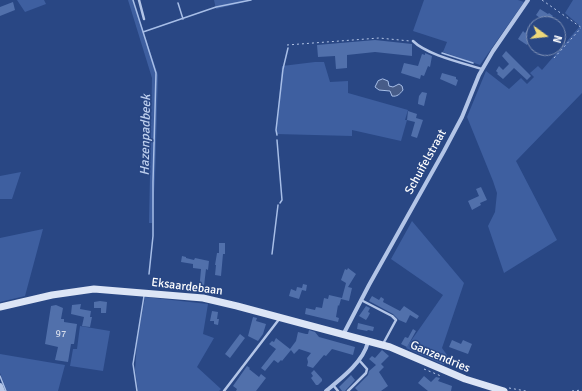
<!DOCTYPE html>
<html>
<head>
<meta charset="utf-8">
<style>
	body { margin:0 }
	#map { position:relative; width:582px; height:391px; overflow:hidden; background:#294784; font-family:Signika,sans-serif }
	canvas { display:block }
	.north { position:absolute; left:526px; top:16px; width:40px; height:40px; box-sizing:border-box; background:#294784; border:1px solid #7f91b5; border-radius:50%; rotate:105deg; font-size:11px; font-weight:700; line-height:16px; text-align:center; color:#fff }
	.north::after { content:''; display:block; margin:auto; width:14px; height:18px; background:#eed879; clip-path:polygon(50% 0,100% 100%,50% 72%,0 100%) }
</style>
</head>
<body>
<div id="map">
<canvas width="582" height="391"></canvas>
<div class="north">N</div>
</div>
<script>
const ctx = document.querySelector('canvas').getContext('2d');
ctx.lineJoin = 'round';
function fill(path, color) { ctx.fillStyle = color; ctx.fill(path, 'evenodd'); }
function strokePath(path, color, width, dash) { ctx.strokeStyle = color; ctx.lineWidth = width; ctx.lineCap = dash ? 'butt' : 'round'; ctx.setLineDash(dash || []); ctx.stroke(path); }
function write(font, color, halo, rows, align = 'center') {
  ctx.font = font + ' Signika,sans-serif'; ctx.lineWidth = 3; ctx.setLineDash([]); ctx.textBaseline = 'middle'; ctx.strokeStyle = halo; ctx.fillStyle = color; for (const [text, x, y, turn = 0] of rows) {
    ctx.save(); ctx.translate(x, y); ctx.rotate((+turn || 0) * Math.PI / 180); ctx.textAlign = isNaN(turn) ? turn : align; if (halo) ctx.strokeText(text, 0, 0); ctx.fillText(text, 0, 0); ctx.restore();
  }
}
fill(new Path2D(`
	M17,0H44L46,4L25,12Z
	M128,0H133L158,75L155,178L152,223H149L152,78Z
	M214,0H253L216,9Z
	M424,0H518L524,2L480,65L443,52L447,42L413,31Z
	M573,0H582V93L516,161L557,240L504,273L488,226L495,212L497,193L493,181L467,117L486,71L509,89L521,78L527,84L534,77L530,73L538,66L542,70L580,26L565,13Z
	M315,62H324L330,82L348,81V93L408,110L405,120H407L401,141L352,130V136L276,134L282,66Z
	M21,172L12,199H0V176Z
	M412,221L464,283L442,348L447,355L444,365L406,348L443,295L391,259Z
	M43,229L25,296L0,302V238Z
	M145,297L208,304L203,334L214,338L197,367L221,389L219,391H138L135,370L137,343Z
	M80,326L110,331L103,371L70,366L73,349H77Z
	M0,354L65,365L58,391H7L0,373Z`), '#3e5fa0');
const water = new Path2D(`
	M383,79L388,81L389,86L393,87L399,84L402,86L403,90C400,94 397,97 392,96L390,91L379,90L375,87L378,81Z`);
fill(water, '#475c88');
strokePath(water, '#a7bee7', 1);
strokePath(new Path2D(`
	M133,0L156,73L153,182V236L149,274
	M178,3L183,19
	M143,32L216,7L251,0
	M442,53L473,63
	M277,135L276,130L283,69L288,48
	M277,140L282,200L280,203
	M272,254L278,205
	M0,376L6,391
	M137,391L133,364L144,296`), '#a7bee7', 1.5);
fill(new Path2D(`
	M13,2L15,10L0,16V7Z
	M540,9L548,14L549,13L553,16L547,24H536L540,18L536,15Z
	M534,20V32L530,37L532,38L527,45L518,39L523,31L525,33Z
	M375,40L412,44V56L375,52L347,55V68L336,69L335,56L318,57L317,45Z
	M506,51L531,76L527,80L514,68L503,79L497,74L498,73L496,71L499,66L503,70L509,64L502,56Z
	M425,53L432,56L430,67L428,66L424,76L421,75L420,79L401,73L404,63L418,66L422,54L425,55Z
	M442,73L456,77V79L458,80L456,86L440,79Z
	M422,92L427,93L424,106L418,104V103L419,96Z
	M408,111L417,114L416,118L423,120L417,138L411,136L415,122L407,120Z
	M481,187L487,200L480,203L481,205L472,210L468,201L479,196L476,189Z
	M219,243H225V254H223L221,276L215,275L216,265H215L217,253H219Z
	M182,256L186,257V258L194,260L195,258L209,261L208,270L206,269L204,286L212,287L211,294L199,292L201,269L193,268V264L181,262Z
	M348,268L356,274L348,287L352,288L349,301L341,299L339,306L338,305L336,317L339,318L338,322L305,314L306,308L315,310L316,307L322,308L324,298L328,299L329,295L342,298L346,283L341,280L345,269L347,270Z
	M303,284L307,285L306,291L302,290L299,299L289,296L291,289L296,291L297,287L302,288Z
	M372,296L379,300L381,297L384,299L383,302L400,311L404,306L419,316L417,319L410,315L406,323L399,320L393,314L369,301Z
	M100,301L107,302L106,313H101V308H94V302Z
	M81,304L80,309L91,311L90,317H92L90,327L82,326L84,317L71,314L72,305Z
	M56,305L63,308L61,319H64V322L77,324L74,344H71L68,362L55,360L58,347L45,344L51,306Z
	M366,306L370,308L368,312L370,313L368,317L366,320L359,316Z
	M212,311L218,312L217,319H219L218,325L214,324V321H210Z
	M253,317L257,318L256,321L266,324L263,334L258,341L248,336Z
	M358,323L374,327L373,331L368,330L367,331L357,329Z
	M413,329L416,331L407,347L401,344L405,337L408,338Z
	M309,330L315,332L319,337L355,347L353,355L332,349L326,356L324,355L313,368L307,366L308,362L307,358L311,353L299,349L294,354L291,350L282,361L281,360L278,363L274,360L265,371L261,368L276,349L269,344L272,341L274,342L276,338L290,349L296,341L298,332L306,334H308Z
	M240,334L245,338L230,358L225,354Z
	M452,340L461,344L463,340L472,344L468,354L449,347Z
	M382,350L389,356L381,364L384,367L379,372L388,386L381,391H358L355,388L368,375L369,371L376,365L369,359L372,356L375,358Z
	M247,366L250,368L249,369L259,377L261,374L266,378L256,391H236L237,389L233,386Z
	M314,370L322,379V381L318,385H316L311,378L313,376L311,373Z
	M351,375L355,380L345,391H342L339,387Z
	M424,376L431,382L436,377L440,378L438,381L452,386L451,391H428L418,383Z`), '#5170ab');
strokePath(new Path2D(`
	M542,0L582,28
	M287,45L379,38L410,41
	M554,58L581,28
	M424,369L441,376
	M509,388L526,391
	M572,391L582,390`), '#b3c5e7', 1, [2, 3]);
strokePath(new Path2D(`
	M139,0L144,19
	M413,41C427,55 463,63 482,69
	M361,300L392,316L396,320L383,344
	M333,385L338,391
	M224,391L280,318
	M348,391L366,373L367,369L359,360`), '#b3c5e7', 2.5);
strokePath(new Path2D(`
	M343,335L369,285L444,151L462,117L479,75L493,51L528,0
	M326,391C342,378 363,362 368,342`), '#b3c5e7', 4);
strokePath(new Path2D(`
	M0,386L2,391`), '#b3c5e7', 6);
strokePath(new Path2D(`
	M0,307L52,295L94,289L203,298L237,306L390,347L465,379L504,391`), '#dce5f6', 7);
write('10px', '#d4dbea', null, [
	["97",61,334]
]);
write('12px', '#fff', '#294784', [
	["Schuifelstraat",426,162,-61],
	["Eksaardebaan",187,287,7],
	["Ganzendries",440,357,23]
]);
write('italic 13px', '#becfee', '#294784', [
	["Hazenpadbeek",146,135,-89]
]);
</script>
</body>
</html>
